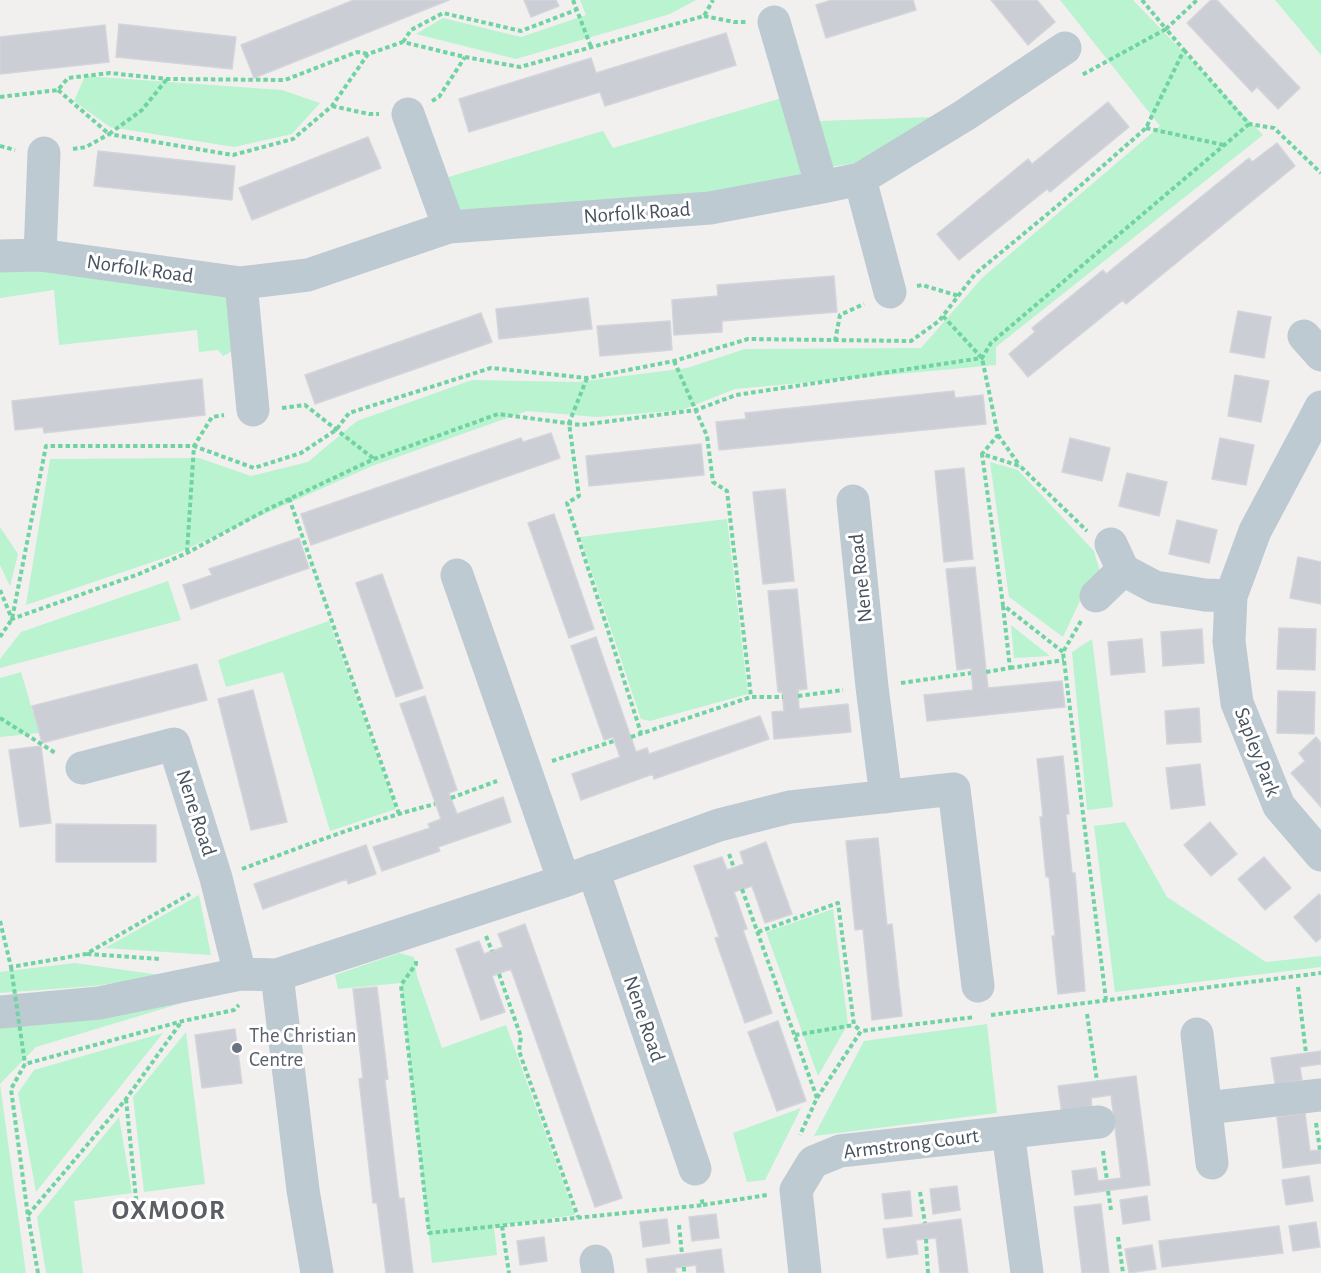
<!DOCTYPE html>
<html>
<head>
<meta charset="utf-8">
<style>
	body { margin:0 }
	canvas { display:block; background:#f2efef }
</style>
</head>
<body>
<canvas width="1321" height="1273"></canvas>
<script>
const ctx = document.querySelector('canvas').getContext('2d');
ctx.lineJoin = 'round';
function fill(path, color) { ctx.fillStyle = color; ctx.fill(path, 'evenodd'); }
function strokePath(path, color, width, dash) { ctx.strokeStyle = color; ctx.lineWidth = width; ctx.lineCap = dash ? 'butt' : 'round'; ctx.setLineDash(dash || []); ctx.stroke(path); }
function write(font, color, halo, rows, align = 'center') {
  ctx.font = font + ' "Alegreya Sans",sans-serif'; ctx.lineWidth = 6; ctx.setLineDash([]); ctx.textBaseline = 'middle'; ctx.strokeStyle = halo; ctx.fillStyle = color; for (const [text, x, y, turn = 0] of rows) {
    ctx.save(); ctx.translate(x, y); ctx.rotate((+turn || 0) * Math.PI / 180); ctx.textAlign = isNaN(turn) ? turn : align; if (halo) ctx.strokeText(text, 0, 0); ctx.fillText(text, 0, 0); ctx.restore();
  }
}
fill(new Path2D(`
	M580,0H696L670,14L516,59L416,34L443,18L521,37L586,15Z
	M1060,0H1133L1263,135L996,347V365L735,389L682,410L597,417L527,411L372,466L173,555L26,605L50,459L199,458L251,476L308,462L357,421L472,380L578,382L687,368L745,349L921,348L982,278L1160,126Z
	M1275,0H1321V55Z
	M85,76L282,90L320,103L292,134L234,147L110,127L74,101Z
	M785,97L808,174L699,196L457,212L445,178L603,131L613,148Z
	M932,117L861,162L830,167L819,121Z
	M29,265L230,296L236,349L223,356L218,350L199,352L197,330L59,345L54,290L0,298V267Z
	M990,462L1018,470L1094,551L1100,572L1085,590L1063,637L1009,597Z
	M727,519L748,694L650,721L641,719L580,537Z
	M0,527L18,554L10,586L0,565Z
	M168,581L181,620L0,668V659L21,632Z
	M329,621L396,809L330,831L283,672L226,687L218,660Z
	M1011,625L1050,656L1014,658Z
	M1092,639L1113,807L1087,810L1072,652Z
	M21,672L39,733L0,737V678Z
	M1125,822L1167,897L1266,962L1321,956V967L1115,992L1094,826Z
	M199,895L211,955L105,948Z
	M833,909L848,1024L818,1076L766,932Z
	M399,953L414,957L417,976L442,1048L506,1025L575,1215L494,1226L497,1255L432,1263L401,983L338,989L335,975Z
	M75,963L167,976L93,986L0,993V972Z
	M182,1003L36,1047L0,1084V1028Z
	M987,1024L997,1113L814,1136L864,1041Z
	M186,1032L205,1184L144,1192L133,1097Z
	M163,1033L36,1192L18,1093L34,1070Z
	M0,1084L26,1273H0Z
	M801,1108L765,1180L747,1182L733,1133Z
	M119,1117L132,1193L74,1201L83,1273H46L37,1217Z`), '#baf3d0');
const building = new Path2D(`
	M354,0H449L254,78L241,45Z
	M524,0H556L559,6L531,17Z
	M832,0H913L916,10L826,38L816,5Z
	M991,0H1037L1055,22L1028,45Z
	M1211,0H1217L1300,88L1278,109L1257,87L1252,92L1187,23Z
	M119,24L236,37L232,69L116,57Z
	M105,25L109,62L0,74V37Z
	M726,33L736,65L605,106L600,92L469,132L459,99L591,58L596,73Z
	M1108,102L1129,127L1050,192L1047,189L959,260L937,234L1028,159L1032,164Z
	M368,137L381,168L252,220L239,188Z
	M1277,143L1295,166L1126,304L1123,300L1028,377L1009,354L1035,332L1032,328L1103,270L1106,274L1249,158L1252,162Z
	M98,151L235,166L232,200L94,186Z
	M834,276L837,312L722,321V332L674,335L672,300L718,296L717,285Z
	M588,298L592,329L499,339L496,309Z
	M1238,311L1271,317L1264,358L1230,352Z
	M481,313L492,342L315,404L305,375Z
	M670,321L672,350L600,356L597,326Z
	M1235,375L1269,381L1261,422L1228,416Z
	M202,379L205,415L44,433L43,427L15,430L12,401Z
	M954,391L955,398L983,395L986,424L719,450L716,422L746,419L745,413Z
	M551,433L560,458L311,545L301,514L521,438L523,442Z
	M1070,438L1110,448L1102,481L1062,472Z
	M1220,438L1254,445L1246,485L1212,479Z
	M701,444L704,475L589,486L586,456Z
	M964,468L973,559L944,562L935,471Z
	M1127,473L1167,482L1159,516L1119,506Z
	M785,489L794,581L763,584L753,492Z
	M554,514L594,629L569,638L528,523Z
	M1177,520L1217,530L1209,563L1169,554Z
	M299,538L309,568L191,609L183,585L212,575L209,569Z
	M1298,557L1321,562V604L1290,598Z
	M975,567L988,688L1062,681L1065,707L927,721L924,695L973,690L971,668L957,670L946,569Z
	M382,574L423,688L396,697L356,583Z
	M797,589L807,689L798,690L799,709L848,704L851,732L774,739L772,712L784,711L782,692H778L768,591Z
	M1279,628L1316,629L1315,670L1277,669Z
	M1202,629L1204,663L1163,666L1161,632Z
	M596,637L636,752L647,748L649,754L760,716L769,739L654,779L653,774L581,800L572,774L620,757L613,737L604,740L571,646Z
	M1142,639L1145,672L1111,675L1108,642Z
	M197,664L207,700L42,743L32,706Z
	M253,690L287,822L251,830L218,699Z
	M1278,691L1315,692L1314,734L1277,733Z
	M425,696L457,790L449,793L457,814L503,797L511,822L438,847L440,851L382,871L373,847L430,828L428,824L441,819L400,704Z
	M1199,708L1201,742L1167,744L1165,711Z
	M1316,737L1321,743V807L1291,773L1305,761L1299,753Z
	M41,746L51,823L20,827L9,750Z
	M1063,756L1069,814H1066L1072,873H1075L1085,991L1058,994L1052,936H1055L1049,877H1046L1040,817H1043L1037,759Z
	M1200,764L1205,805L1171,809L1166,768Z
	M1210,822L1237,854L1211,876L1184,845Z
	M56,824L156,825V862H56Z
	M878,838L887,925L892,924L902,1016L872,1020L863,929L855,930L846,841Z
	M766,842L792,914L765,923L752,886L734,892L747,929L743,930L772,1013L745,1023L715,938L719,937L694,866L722,857L727,870L744,864L740,852Z
	M366,845L376,874L348,884L347,879L263,909L254,884Z
	M1264,857L1291,888L1265,910L1238,879Z
	M1319,894L1321,897V938L1316,942L1294,917Z
	M525,924L622,1198L595,1207L511,969L492,976L505,1012L481,1020L456,949L479,941L484,954L503,947L498,934Z
	M377,987L388,1079L385,1080L399,1199L404,1198L413,1273H386L377,1203H373L359,1079L363,1078L353,989Z
	M778,1021L806,1101L777,1111L748,1032Z
	M235,1029L242,1083L202,1088L195,1035Z
	M1321,1051V1064L1300,1067L1302,1080L1275,1084L1271,1058Z
	M1136,1076L1150,1185L1075,1195L1072,1171L1096,1168L1098,1181L1121,1178L1111,1095L1091,1098L1092,1111L1062,1115L1058,1086Z
	M1305,1113L1310,1151L1321,1150V1163L1283,1168L1277,1117Z
	M1309,1176L1313,1201L1286,1205L1282,1180Z
	M957,1186L960,1210L933,1214L930,1189Z
	M910,1191L912,1216L885,1219L882,1194Z
	M1147,1196L1150,1220L1123,1224L1120,1200Z
	M1101,1204L1109,1273H1082L1074,1207Z
	M716,1214L719,1238L692,1241L689,1217Z
	M667,1219L670,1243L643,1247L640,1222Z
	M961,1219L968,1273H940L936,1238L916,1240L918,1254L887,1258L883,1229Z
	M1316,1222L1320,1247L1293,1251L1289,1226Z
	M1279,1226L1283,1253L1162,1267L1159,1241Z
	M544,1237L547,1261L520,1265L517,1241Z
	M1152,1245L1156,1269L1129,1273L1125,1249Z
	M721,1249L724,1273H697L696,1265L675,1268L676,1273H648L646,1259Z`);
fill(building, '#cbced4');
strokePath(building, '#d3d5db', 1.5);
strokePath(new Path2D(`
	M573,0L591,47
	M1142,0L1166,29L1197,0
	M704,16L734,22H746
	M403,42L411,30L443,13L521,31L576,10
	M1184,50L1249,124L1274,128L1321,173
	M58,90L109,134L142,110L167,79
	M0,97L58,90L68,78L110,73L167,79L285,80L357,52L368,54
	M432,101L439,97L465,57
	M332,106L369,114H379
	M1146,128L1224,145
	M0,146L15,150
	M73,149L86,147L109,134L233,155L293,139L332,106L368,54L403,42L465,57L520,67L704,16L713,0
	M917,286L922,285L959,296
	M943,316L982,358L998,435L982,454
	M835,341L840,315L864,304
	M674,361L707,436L713,482L727,491L751,697
	M587,378L569,423L579,496L567,503L641,733
	M282,408L305,405L374,459
	M998,435L1020,466
	M289,498L399,814
	M187,552L194,446L212,417L224,415
	M0,590L12,619L139,574L187,553L268,509L374,459L498,414L581,425L696,410L736,395L982,358L991,343L1249,124
	M1081,621L1063,652L1106,1000
	M0,637L12,619L46,446H194L254,468L301,453L336,430L349,413L491,368L587,378L674,361L748,339L911,341L939,321L975,274L1056,207L1146,128L1184,50L1166,29L1082,75L1081,74
	M1063,652L1003,605L982,454L1020,466L1087,531
	M1010,668L1064,660
	M986,672L1010,668L1003,606
	M901,683L971,673
	M798,696L843,690
	M0,718L57,754
	M631,737L751,697H783
	M552,761L614,741
	M451,798L497,781
	M729,854L734,868
	M242,869C306,845 369,821 435,804
	M742,889L817,1098L800,1135
	M0,921L11,967L86,954L190,894
	M758,932L838,903L854,1025L861,1031
	M486,936L492,951
	M87,954L160,959
	M416,961V964L401,985L429,1233L703,1205L701,1197
	M499,974L521,1037L519,1051L578,1217
	M1298,987L1306,1053
	M1087,1014L1097,1081
	M991,1015L1321,973
	M795,1035L854,1025
	M817,1098L861,1031L975,1017
	M126,1099L137,1208H128
	M1316,1123L1320,1150
	M1103,1151L1107,1180
	M1108,1191L1111,1210
	M920,1192L925,1223
	M703,1205L767,1195
	M28,1215L126,1099L182,1021
	M679,1225L682,1254
	M502,1226L509,1273
	M1118,1237L1123,1273
	M926,1239L928,1273
	M684,1267V1273
	M38,1273L28,1216L11,1089L25,1064L183,1021L234,1010L239,1005`), '#6fd4a2', 4, [4.5, 3]);
strokePath(new Path2D(`
	M774,22L822,187
	M408,114L449,227
	M860,179L890,292
	M40,255L44,153
	M0,256L40,255L241,283L308,275L449,227L710,208L822,187L860,179L965,115L1065,48
	M241,283L253,410
	M1304,336L1321,355
	M1321,407L1255,531L1231,596L1229,641L1237,703L1279,806L1321,855
	M853,501L872,687L886,797
	M1123,570L1155,587L1205,595L1231,596
	M457,575L564,881
	M1096,596L1123,570L1111,544
	M82,768L174,744L216,878L240,974
	M593,870L695,1169
	M277,975L303,1190L317,1273
	M0,1012L99,1003L240,974L277,975L564,881L719,825L790,807L954,789L978,986
	M1197,1034L1212,1163
	M1206,1108L1321,1095
	M1008,1132L1027,1273
	M596,1261L598,1273
	M805,1273L796,1190L813,1162L840,1151L1099,1122`), '#becad2', 33);
strokePath(new Path2D(`
	M11,967L25,1064`), '#6fd4a2', 4, [4.5, 3]);
for (const [x, y, r, color] of [
	[237,1048,6,"#6b7280"]
]) { const dot = new Path2D(); dot.arc(x, y, r, 0, 2 * Math.PI); ctx.fillStyle = color; ctx.fill(dot); strokePath(dot, '#fff', 2); }
write('21px', '#46525e', '#fff', [
	["Norfolk Road",637,213,-4],
	["Norfolk Road",140,269,8],
	["Nene Road",861,578,-96],
	["Sapley Park",1257,752,69],
	["Nene Road",196,813,72],
	["Nene Road",644,1019,71],
	["Armstrong Court",911,1144,-7]
]);
write('21px', '#5b616d', '#fff', [
	["The Christian",249,1036],
	["Centre",249,1060]
], 'left');
ctx.letterSpacing = '1.5px';
write('bold 27px', '#5b5f65', '#fff', [
	["OXMOOR",169,1211]
]);
ctx.letterSpacing = '0px';
</script>
</body>
</html>
